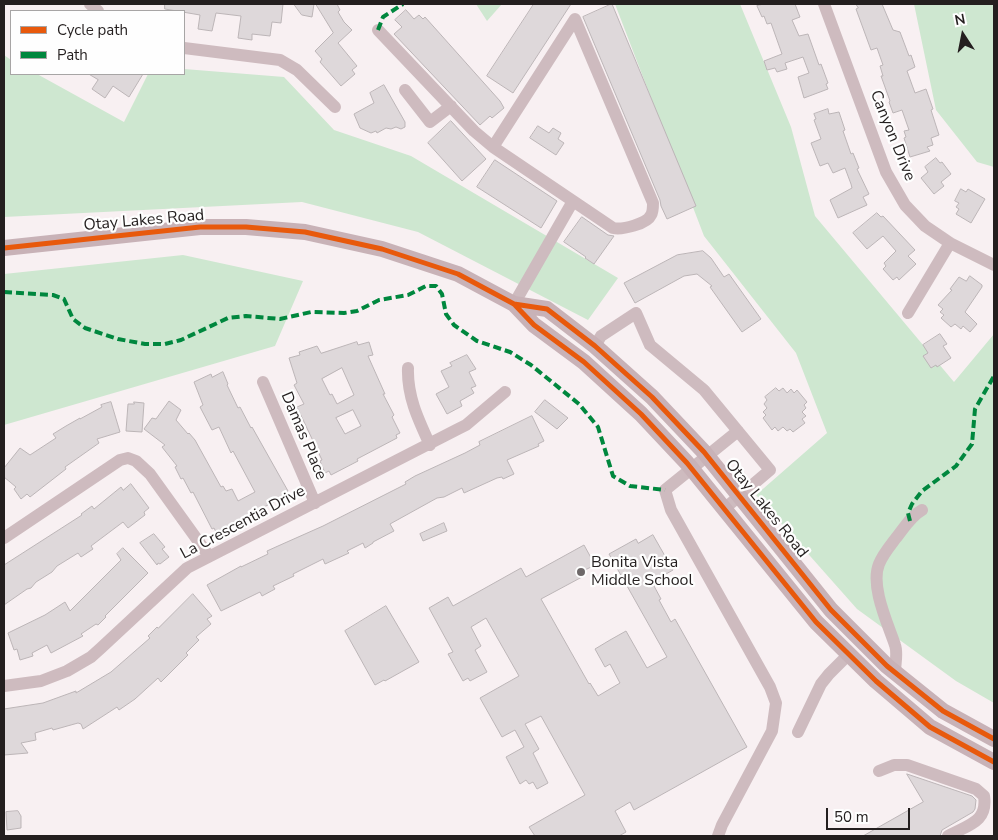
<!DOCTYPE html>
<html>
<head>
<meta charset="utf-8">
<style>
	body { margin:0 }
	#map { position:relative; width:998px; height:840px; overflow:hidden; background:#f8f0f2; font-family:"Nunito Sans",sans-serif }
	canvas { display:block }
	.frame { position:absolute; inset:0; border:5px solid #241f1f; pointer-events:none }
	.legend { position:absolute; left:10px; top:10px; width:175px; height:65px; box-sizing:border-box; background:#fefefe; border:1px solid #a7a5a5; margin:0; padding:6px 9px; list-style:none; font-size:15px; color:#241f1f }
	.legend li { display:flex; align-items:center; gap:10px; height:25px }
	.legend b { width:25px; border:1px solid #a7a5a5 }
	.north { position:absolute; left:938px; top:10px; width:50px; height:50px; -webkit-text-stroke:4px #fefefe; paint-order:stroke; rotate:349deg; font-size:14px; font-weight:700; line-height:20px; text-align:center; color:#241f1f }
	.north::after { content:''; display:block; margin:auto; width:18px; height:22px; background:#241f1f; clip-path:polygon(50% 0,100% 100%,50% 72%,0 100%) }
	.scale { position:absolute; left:826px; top:808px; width:84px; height:22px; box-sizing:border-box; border:2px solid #241f1f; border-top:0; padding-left:6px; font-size:15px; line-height:18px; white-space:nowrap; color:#241f1f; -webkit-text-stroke:4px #fefefe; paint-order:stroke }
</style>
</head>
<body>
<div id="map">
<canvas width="998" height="840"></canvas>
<div class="frame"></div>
<ul class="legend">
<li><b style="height:6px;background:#e8590c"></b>Cycle path</li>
<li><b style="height:6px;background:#00873e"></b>Path</li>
</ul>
<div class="north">N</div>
<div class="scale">50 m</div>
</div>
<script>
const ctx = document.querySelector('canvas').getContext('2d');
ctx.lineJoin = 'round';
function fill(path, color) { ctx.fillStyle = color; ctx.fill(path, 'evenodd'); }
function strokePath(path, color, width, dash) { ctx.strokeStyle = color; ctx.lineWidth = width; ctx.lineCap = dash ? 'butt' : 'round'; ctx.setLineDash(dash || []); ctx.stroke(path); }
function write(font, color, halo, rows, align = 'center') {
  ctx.font = font + ' "Nunito Sans",sans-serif'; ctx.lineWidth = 4.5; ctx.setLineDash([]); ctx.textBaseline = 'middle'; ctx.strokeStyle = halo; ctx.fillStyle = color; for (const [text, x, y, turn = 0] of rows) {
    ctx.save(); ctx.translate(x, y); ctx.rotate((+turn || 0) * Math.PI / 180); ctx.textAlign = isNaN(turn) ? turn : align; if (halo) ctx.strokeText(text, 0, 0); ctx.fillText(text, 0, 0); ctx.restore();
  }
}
fill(new Path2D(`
	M476,4H502L487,21Z
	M615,4H740L791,127L815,216L954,382L994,334V703L956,681L857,609L756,495L827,433L796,353L704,236Z
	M914,4H993L994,9V167L977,162L936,110Z
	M4,55L11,60V74H37L124,122L148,74H184V69L284,77L334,130L411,156L618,278L588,320L418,232L302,202L4,217Z
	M183,255L303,281L275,346L4,425V274Z`), '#cee7d0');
const building = new Path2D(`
	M165,4H283L281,23L272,22L270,36L252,34V40L238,38L241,16L216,13L212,31L198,29L200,15L165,9Z
	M294,4H314L312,17L302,15Z
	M316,4H337L340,10L338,12L344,22L352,30L338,43L357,66L352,70L355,74L341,86L320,62L322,59L315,51L333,33Z
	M534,4H571L513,93L487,76Z
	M612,4L696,206L667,219L661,206L660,200L583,17Z
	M764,4H795L800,17L792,20L799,36L808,34L819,65L821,64L828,83L826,84L828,89L804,98L798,77L809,73L803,57L785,63L787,69L777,72L775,68L767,70L764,61L782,54L771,23L767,24L764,16L762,17L757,6Z
	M856,4H882L893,30L900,32L909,56L911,55L915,67L907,71L915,93L926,89L933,109L931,110L939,135L931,138L933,145L927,147L930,151L910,157L904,138L906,137L904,131L909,130L902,110L893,113L889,102L890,101L881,76H883L880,66L883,65L877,48L871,50L856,9L858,8Z
	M406,10L414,19L419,15L423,19L425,17L500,101L504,108L492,118L490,116L480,125L394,34L402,27L395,20Z
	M89,74H143L129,97L113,86L105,98L92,89L98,80Z
	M384,85L405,122V127L401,129L396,127L391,129L386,128L377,133L376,131L371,133L360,128L354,114L374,103L370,93Z
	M828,109L829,114L839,112L845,130L843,131L851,154L853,153L859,168L857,169L869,194L863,197L867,205L838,218L830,200L852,188L851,184L845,168L833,173L828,163L820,166L811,143L821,139L814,120L816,119L814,114Z
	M451,121L486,159L462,181L428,143Z
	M538,126L549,133L553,128L561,133L558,139L564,143L556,155L530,138Z
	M936,158L940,163L942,162L951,174L941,182L944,186L934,194L921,178L928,172L925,167Z
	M495,160L557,201L541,228L477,187Z
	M961,189L966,192L968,189L985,199L971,223L956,214L959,209L956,207L959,203L955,201Z
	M877,213L881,217L883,216L915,250L908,256L916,264L899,280L897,277L893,280L883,269L886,266L884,263L896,251L883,236L867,249L853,233Z
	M582,217L608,235L614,236L594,264L585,258L586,257L564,242Z
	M703,251L711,258L724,277L729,274L761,319L742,332L710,287L712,286L697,274L684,276L635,303L624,283L677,255Z
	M970,276L982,285V287L965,312L977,324L970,332L963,326L961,329L955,324L951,327L941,318L944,315L940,312L943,309L938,305L952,290L950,289L959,277L966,281Z
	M940,334L947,344L943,346L951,358L937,367L936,365L931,368L923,356L928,353L923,345Z
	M357,342L358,345L369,342L373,355L368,356L385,394H383L394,415L392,417L400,433L396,435L397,438L357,459L358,461L331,475L329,471L325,473L320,461L322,460L297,407L304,404L294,385L297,383L289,358L300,355L299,352L317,346L321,353ZM342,368L354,395L337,404L332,394L330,395L322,379ZM353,410L361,426L345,434L336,418Z
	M467,355L476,369L469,372L476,386L471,388L474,393L460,401L462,406L447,414L436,394L449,387L441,371L452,366L450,363Z
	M223,372L228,384L227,385L238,408L240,407L251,428L252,427L288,491L285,492L287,495L216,532L214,528L212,529L193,492L191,493L183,478L181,479L175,467L177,466L162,447L165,445L144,429L152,418L156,419L169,401L181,410L176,420L188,434L189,433L195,440L221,487L223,486L226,491L232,489L238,501L255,492L233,451L231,453L219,427L212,430L200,407L203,405L194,382L211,374L212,377Z
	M776,388L779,391L783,388L787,393L791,389L794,393L797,390L807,402L804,405L806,408L802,412L806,416L802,419L805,423L793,432L790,429L787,431L783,427L778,431L775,427L772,430L763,418L766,415L763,412L767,408L764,404L767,400L765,397Z
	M545,400L568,418L557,429L535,412Z
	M111,402L120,432L97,439L99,443L65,467L66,469L30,497L27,494L21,499L14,489L16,487L4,477V468L20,448L30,455L56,438L53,434L66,426L80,418V419L102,407L101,405Z
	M134,402L144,403L142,432L126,431L128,404H134Z
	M532,416L544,441L538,444L539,446L507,460L514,474L503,479L502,477L497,478L464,493L462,488L444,497L437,498L390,524L394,531L373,542V543L365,548L363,543L347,551L349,553L325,564L323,559L293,574L294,576L273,586L275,589L262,596L260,592L221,611L207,585L241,566V567L268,554L267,551L278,546L323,526L406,484L405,482L415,476L465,453L480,445L479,442Z
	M131,484L149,508L144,512L145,515L128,528L123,522L91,546L93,549L81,557L78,553L57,566L52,572L36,582L31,588L27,589L4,605V565L82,515L81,514L92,506L94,509L121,487L123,490Z
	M444,523L447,531L423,541L420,534Z
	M154,534L165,547L162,549L169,557L160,564L158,563L157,565L140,543Z
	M653,535L673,570L659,578L661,583L654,586L661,599L659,600L671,622L675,619L747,747L634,810L630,802L615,811L626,832L619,836H535L529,827L585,795L541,716L525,724L539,749L533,753L548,783L537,789L533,782L529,784L526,780L520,784L506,757L524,747L515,730L502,737L480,698L519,676L486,618L471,627L481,646L475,650L487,672L470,681L468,678L463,681L448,654L453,652L429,608L448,597L453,606L521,568L526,577L584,545L595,565L579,573L582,577L541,599L589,684L590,683L598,696L620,683L610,664L605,667L595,649L610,640L626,631L647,668L667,657L609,554L636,539L638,543Z
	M123,548L148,573L105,616L106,617L98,625L96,624L81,634L83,636L51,653L47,645L32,653L33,656L20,660L17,649L14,650L8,633L45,615L65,602L70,611L121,560L117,554Z
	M193,594L212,616L207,619L211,624L196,637L199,640L186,653L188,655L161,682L158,678L135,699L119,710L117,707L83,729L81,724L78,723L53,730L52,728L35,733L36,740L21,743L28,753L4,755V709L43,703L76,691V693L111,672L150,638L148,636L157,627L158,628Z
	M386,606L419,662L385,681L384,680L375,685L345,631Z
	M907,774L972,796L976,800L975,809L973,812L942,830L940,836H863L923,802Z
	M18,811L21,816V828L7,830L6,812Z`);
fill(building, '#ded8da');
strokePath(building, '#bcb5b7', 1);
strokePath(new Path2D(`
	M90,4L98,11
	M824,4L886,172L905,205L925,226L950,243L994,265
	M378,30L474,131L493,147L613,228C622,230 647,224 651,215C653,212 653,206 653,203L575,19L493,147
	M184,48L280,60L297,70L335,107
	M405,90L430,122L451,106
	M514,304L573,201
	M908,313L950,243
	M595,346L601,336L636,313L650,345L704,390L770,470L724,509
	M408,368C407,396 418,419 430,445
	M263,382L315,503
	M4,538L120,460L128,458L136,461L150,474L209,556
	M895,672C895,664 898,653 895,645C888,624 870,586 879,564C883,554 890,546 896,538C904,528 911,516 922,510
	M4,686L41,681L67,671L91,657L101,648L187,568L458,429L466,425L505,392
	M798,732L821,684L829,674L848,655
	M879,771L894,765H907L976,789L984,796C988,822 968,825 948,836
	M718,836L722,825L772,731L776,703L770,687L671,510L665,490L738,431`), '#cebbbf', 12);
strokePath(new Path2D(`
	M4,248L200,227H246L305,232L382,249L458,274L514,304L534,325L584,362L641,414L687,463L816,622L876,681L930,727L994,762
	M514,304L547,309L595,346L652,397L704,452L831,610L887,666L943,711L994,739`), '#c8b2b7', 16);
strokePath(new Path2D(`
	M378,30L383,17L403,4
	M4,292L53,295L64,299L73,319L85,328L118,339L145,344H165L181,340L228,318L246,316L280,319L311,312L344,313L357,311L379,300L408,295L426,286H436L442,294L446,314L454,325L477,341L510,352L531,365L579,404L598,427L613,476L630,486L665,490
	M910,521L908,513L912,504L922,491L956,466L972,444L975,409L994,376`), '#00873e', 4, [8, 4]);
strokePath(new Path2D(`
	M4,248L200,227H246L305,232L382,249L458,274L514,304L534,325L584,362L641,414L687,463L816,622L876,681L930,727L994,762
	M514,304L547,309L595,346L652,397L704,452L831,610L887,666L943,711L994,739`), '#e8590c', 5);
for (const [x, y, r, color] of [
	[581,572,5,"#6e6869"]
]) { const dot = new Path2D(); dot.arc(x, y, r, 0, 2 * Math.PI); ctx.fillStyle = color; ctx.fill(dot); strokePath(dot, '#fefefe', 2); }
write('16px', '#241f1f', '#fefefe', [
	["Canyon Drive",892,136,68],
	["Otay Lakes Road",144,221,-5],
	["Damas Place",303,436,67],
	["Otay Lakes Road",766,509,51],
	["La Crescentia Drive",243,523,-28]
]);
write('16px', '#241f1f', '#fefefe', [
	["Bonita Vista",591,563],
	["Middle School",591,581]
], 'left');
</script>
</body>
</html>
